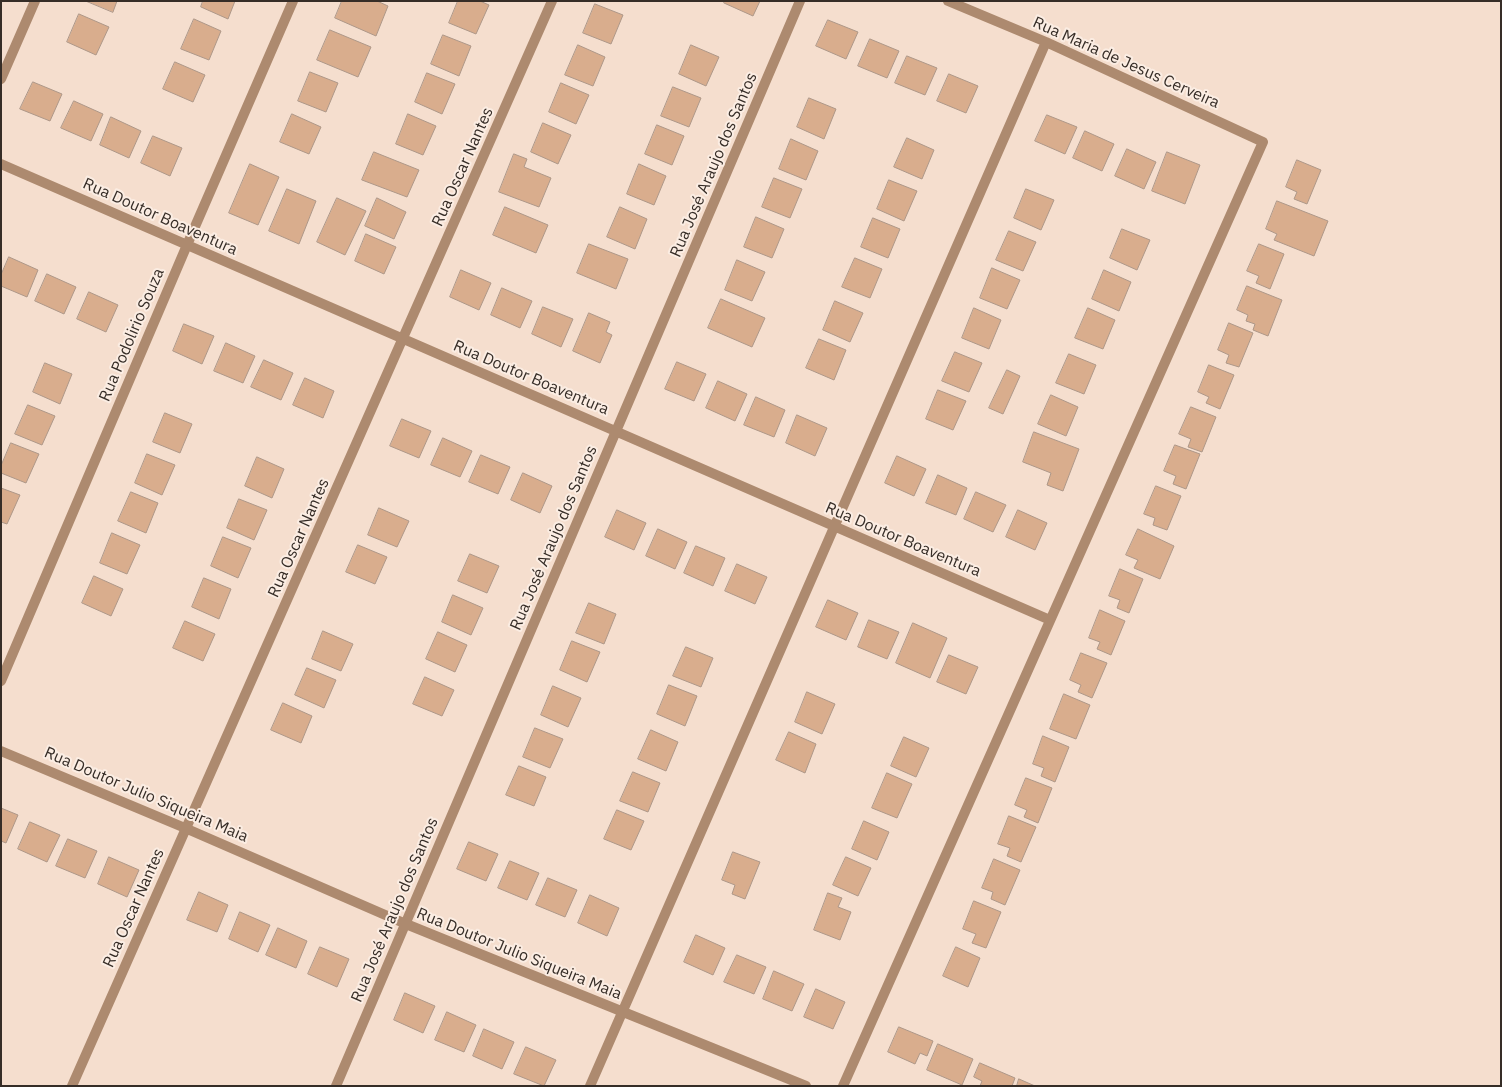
<!DOCTYPE html>
<html>
<head>
<meta charset="utf-8">
<style>
	body { margin:0 }
	#map { position:relative; width:1502px; height:1087px; overflow:hidden; background:#f5dece; font-family:"IBM Plex Sans",sans-serif }
	canvas { display:block }
	.frame { position:absolute; inset:0; border:2px solid #362d27; pointer-events:none }
</style>
</head>
<body>
<div id="map">
<canvas width="1502" height="1087"></canvas>
<div class="frame"></div>
</div>
<script>
const ctx = document.querySelector('canvas').getContext('2d');
ctx.lineJoin = 'round';
function fill(path, color) { ctx.fillStyle = color; ctx.fill(path, 'evenodd'); }
function strokePath(path, color, width, dash) { ctx.strokeStyle = color; ctx.lineWidth = width; ctx.lineCap = dash ? 'butt' : 'round'; ctx.setLineDash(dash || []); ctx.stroke(path); }
function write(font, color, halo, rows, align = 'center') {
  ctx.font = font + ' "IBM Plex Sans",sans-serif'; ctx.lineWidth = 4; ctx.setLineDash([]); ctx.textBaseline = 'middle'; ctx.strokeStyle = halo; ctx.fillStyle = color; for (const [text, x, y, turn = 0] of rows) {
    ctx.save(); ctx.translate(x, y); ctx.rotate((+turn || 0) * Math.PI / 180); ctx.textAlign = isNaN(turn) ? turn : align; if (halo) ctx.strokeText(text, 0, 0); ctx.fillText(text, 0, 0); ctx.restore();
  }
}
const building = new Path2D(`
	M86,1H117L113,12Z
	M203,1H235L228,19L201,7Z
	M342,1H377L388,6L376,36L335,18Z
	M458,1H480L489,5L476,34L449,23Z
	M725,1H760L753,16L724,3Z
	M595,4L623,15L611,44L583,33Z
	M79,14L109,27L96,55L67,42Z
	M194,19L221,31L209,60L181,49Z
	M828,20L858,32L846,59L816,46Z
	M330,30L371,47L358,77L317,60Z
	M443,35L471,46L459,76L431,64Z
	M870,39L899,51L887,78L858,66Z
	M578,45L605,57L593,86L565,75Z
	M691,45L719,57L706,86L679,74Z
	M907,56L937,68L925,95L895,83Z
	M175,62L205,75L193,102L163,89Z
	M310,72L338,83L326,112L298,101Z
	M427,73L455,84L442,114L415,102Z
	M949,74L978,86L966,113L937,101Z
	M33,82L62,94L50,121L20,109Z
	M561,83L589,95L576,124L549,112Z
	M673,87L701,98L689,127L661,116Z
	M809,98L836,109L824,139L797,127Z
	M74,101L103,114L91,141L61,128Z
	M292,114L321,127L309,154L280,142Z
	M408,114L436,126L423,155L396,144Z
	M1047,115L1077,127L1065,154L1035,141Z
	M111,117L141,131L129,158L100,145Z
	M543,123L571,135L558,164L531,152Z
	M657,125L684,136L672,165L645,154Z
	M1085,131L1114,144L1102,171L1073,158Z
	M153,136L182,148L170,176L141,163Z
	M907,138L934,150L922,179L894,167Z
	M791,139L818,151L806,180L779,169Z
	M1127,149L1156,162L1144,189L1115,176Z
	M374,152L419,170L407,197L362,180Z
	M1167,152L1200,165L1185,204L1152,191Z
	M514,154L527,159L524,167L551,178L539,207L499,192Z
	M1297,160L1321,170L1307,204L1294,199L1297,192L1286,187Z
	M250,164L279,177L258,225L229,213Z
	M639,164L666,176L654,205L627,194Z
	M774,178L802,189L790,218L762,207Z
	M889,180L917,191L904,221L877,209Z
	M287,189L316,201L299,244L269,231Z
	M1026,189L1054,200L1041,230L1014,218Z
	M337,198L366,211L345,255L317,242Z
	M377,198L406,212L394,239L365,226Z
	M1277,201L1328,221L1314,256L1274,240L1277,234L1266,229Z
	M505,207L548,225L536,253L493,235Z
	M620,207L647,219L635,249L607,237Z
	M756,217L784,229L772,258L744,247Z
	M873,218L900,229L888,258L861,247Z
	M1122,229L1150,240L1137,270L1110,258Z
	M1009,231L1036,242L1023,271L996,260Z
	M366,234L396,247L384,274L355,261Z
	M589,244L628,259L616,289L577,273Z
	M1259,244L1284,254L1270,289L1256,283L1259,276L1247,271Z
	M9,257L38,270L27,297L1,286V275Z
	M855,258L882,269L870,298L842,287Z
	M737,260L765,272L752,301L725,290Z
	M992,268L1020,280L1007,309L980,298Z
	M461,270L491,283L479,310L450,297Z
	M1104,270L1131,282L1119,311L1092,299Z
	M47,274L76,287L64,314L35,301Z
	M1247,286L1282,300L1268,336L1253,330L1255,324L1246,321L1248,315L1237,310Z
	M502,288L532,301L520,328L491,315Z
	M89,292L118,305L106,332L77,319Z
	M721,299L765,318L752,347L708,328Z
	M835,301L863,313L850,342L823,330Z
	M543,307L573,319L561,347L532,334Z
	M974,308L1001,320L989,349L962,338Z
	M1088,308L1115,320L1103,349L1075,338Z
	M589,313L610,322L606,332L612,335L600,363L573,351Z
	M1229,323L1253,333L1239,367L1226,363L1229,355L1218,350Z
	M184,324L214,336L202,364L173,351Z
	M819,339L846,350L834,380L806,368Z
	M226,343L255,356L243,383L214,371Z
	M955,352L982,363L969,392L942,381Z
	M1069,354L1096,365L1084,394L1056,383Z
	M264,360L293,373L281,400L251,387Z
	M677,362L706,374L694,401L665,389Z
	M45,363L72,374L60,404L33,392Z
	M1209,365L1234,375L1220,409L1206,403L1209,397L1198,392Z
	M1007,370L1020,376L1003,414L989,408Z
	M305,378L334,391L323,418L293,405Z
	M718,381L747,394L735,421L706,408Z
	M938,390L966,401L953,430L926,419Z
	M1051,395L1078,407L1066,436L1038,424Z
	M756,397L785,410L774,437L744,425Z
	M28,405L55,416L42,445L15,434Z
	M1191,407L1216,417L1202,452L1188,447L1191,439L1179,434Z
	M165,413L192,424L180,453L153,442Z
	M797,415L827,428L815,456L786,443Z
	M402,419L431,431L419,458L390,446Z
	M1034,432L1079,449L1063,491L1047,485L1051,473L1023,462Z
	M443,438L472,451L460,477L431,465Z
	M11,443L39,454L26,483L1,473V466Z
	M1175,445L1200,454L1186,489L1173,484L1176,476L1164,471Z
	M147,454L175,465L162,495L135,483Z
	M481,455L510,467L498,494L469,482Z
	M897,456L926,469L914,496L885,483Z
	M257,457L284,469L272,498L245,486Z
	M523,473L552,486L540,513L511,500Z
	M938,475L967,488L956,515L926,503Z
	M1156,486L1181,496L1167,530L1153,525L1155,518L1144,514Z
	M1,488L20,495L7,524L1,522Z
	M131,492L158,503L146,533L118,521Z
	M976,492L1006,505L993,532L964,519Z
	M239,499L267,510L254,540L227,528Z
	M379,508L409,521L397,547L368,535Z
	M617,510L646,523L634,550L605,537Z
	M1018,510L1047,523L1035,550L1006,537Z
	M658,529L687,542L675,569L646,556Z
	M1138,529L1174,546L1160,579L1134,568L1138,560L1126,555Z
	M112,533L140,545L127,574L100,563Z
	M223,537L251,548L238,578L211,566Z
	M358,545L387,557L375,584L346,572Z
	M696,546L725,558L713,586L684,573Z
	M470,554L499,566L487,593L458,581Z
	M737,564L767,577L755,604L725,591Z
	M1120,569L1143,579L1129,613L1117,608L1120,600L1109,596Z
	M94,576L123,589L111,616L82,603Z
	M204,578L231,589L219,619L192,607Z
	M453,595L483,608L471,635L442,622Z
	M828,600L858,613L846,640L816,627Z
	M589,603L616,614L604,644L576,633Z
	M1100,610L1125,621L1111,655L1097,649L1100,642L1089,638Z
	M869,620L899,632L887,659L858,647Z
	M185,621L215,634L203,661L173,648Z
	M913,623L947,638L930,678L896,663Z
	M323,631L353,644L341,671L312,659Z
	M438,632L467,645L455,672L426,659Z
	M572,641L600,652L587,682L560,670Z
	M686,647L713,658L701,687L673,676Z
	M1081,653L1107,663L1092,698L1078,692L1081,685L1070,680Z
	M949,655L978,667L966,694L937,682Z
	M307,668L336,680L324,708L295,695Z
	M425,677L454,690L442,716L413,704Z
	M669,685L697,696L685,726L657,714Z
	M553,686L581,698L568,727L541,715Z
	M807,692L835,704L822,734L795,722Z
	M1064,694L1090,705L1076,739L1050,729Z
	M283,703L312,716L301,743L271,730Z
	M535,728L563,739L550,768L523,757Z
	M651,730L678,742L666,771L638,759Z
	M789,732L816,744L805,773L776,760Z
	M1043,736L1069,747L1055,782L1041,776L1044,768L1033,764Z
	M904,737L929,748L916,777L891,766Z
	M519,766L546,777L534,806L506,795Z
	M633,772L660,783L648,812L620,801Z
	M887,773L912,784L897,818L872,808Z
	M1026,778L1052,788L1038,823L1024,817L1027,810L1015,805Z
	M1,808L18,815L6,843L1,841Z
	M617,810L644,821L631,850L604,839Z
	M1009,816L1036,827L1021,862L1007,856L1010,848L998,844Z
	M864,821L889,832L877,860L852,849Z
	M30,822L60,835L47,862L18,849Z
	M68,839L97,851L85,878L56,866Z
	M469,842L498,854L486,881L457,869Z
	M733,852L760,862L745,899L732,894L735,885L722,880Z
	M109,857L139,870L127,897L98,884Z
	M846,857L871,868L858,896L833,885Z
	M994,859L1020,870L1005,905L991,899L993,892L982,888Z
	M510,861L539,873L527,900L498,888Z
	M548,878L577,890L565,917L536,905Z
	M199,892L228,905L217,932L187,920Z
	M828,893L842,898L838,907L851,912L840,940L814,930Z
	M590,895L619,908L607,936L578,923Z
	M974,901L1001,912L986,948L972,943L976,934L963,929Z
	M240,912L270,925L258,952L229,939Z
	M278,928L307,941L296,968L266,955Z
	M696,935L725,948L713,975L684,962Z
	M320,947L349,959L337,987L308,974Z
	M956,947L980,958L968,987L943,976Z
	M737,955L766,967L754,994L724,982Z
	M774,971L804,984L792,1011L763,999Z
	M816,989L845,1002L833,1029L804,1017Z
	M405,993L435,1006L423,1033L394,1020Z
	M447,1012L476,1025L464,1052L435,1040Z
	M899,1027L933,1041L927,1056L920,1053L915,1064L888,1052Z
	M484,1029L514,1042L502,1069L473,1056Z
	M938,1044L973,1059L962,1085L927,1070Z
	M526,1047L556,1060L544,1086L514,1074Z
	M980,1063L1015,1078L1012,1086H980L982,1081L974,1077Z
	M1019,1079L1035,1086H1017Z`);
fill(building, '#d9ad8d');
strokePath(building, '#ad9788', 1);
strokePath(new Path2D(`
	M1,79L35,1
	M1,164L1050,620
	M1,681L187,245L293,1
	M1,751L185,828L406,924L806,1086
	M72,1086C231,724 393,363 552,1
	M336,1086L800,1
	M590,1086L1046,42
	M843,1086L1263,142L1046,42L948,1`), '#ad8a6f', 10);
write('16px', '#362d27', '#fbede3', [
	["Rua Maria de Jesus Cerveira",1126,63,24],
	["Rua José Araujo dos Santos",714,165,-67],
	["Rua Oscar Nantes",463,167,-66],
	["Rua Doutor Boaventura",160,217,24],
	["Rua Podolirio Souza",132,335,-67],
	["Rua Doutor Boaventura",531,378,23],
	["Rua Oscar Nantes",299,538,-66],
	["Rua José Araujo dos Santos",554,538,-67],
	["Rua Doutor Boaventura",903,540,23],
	["Rua Doutor Julio Siqueira Maia",146,795,23],
	["Rua Oscar Nantes",134,908,-66],
	["Rua José Araujo dos Santos",395,910,-67],
	["Rua Doutor Julio Siqueira Maia",519,954,22]
]);
</script>
</body>
</html>
